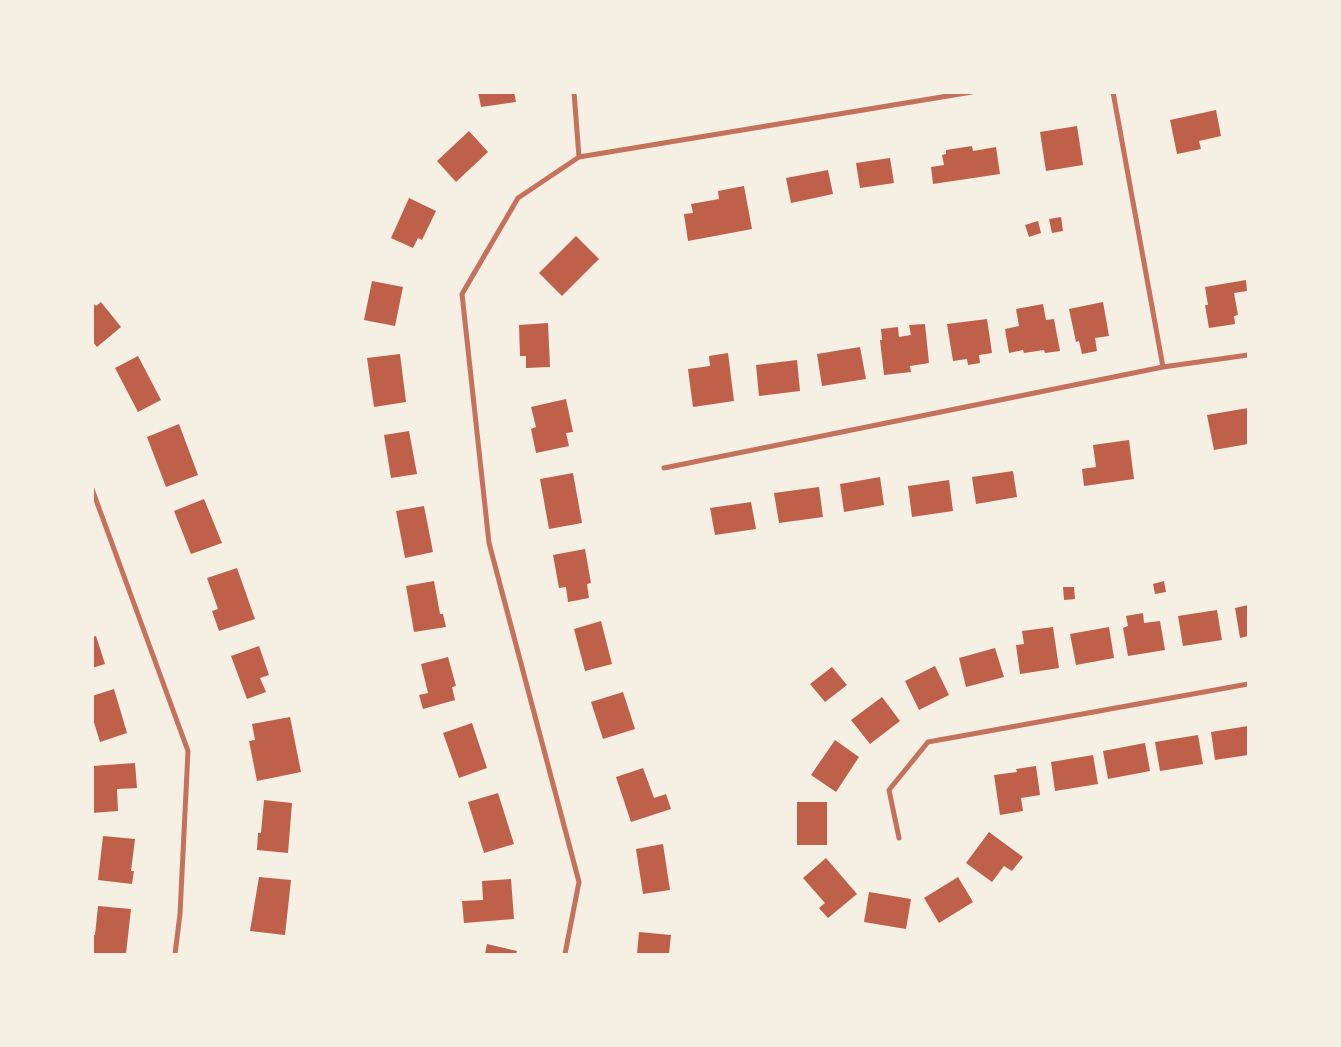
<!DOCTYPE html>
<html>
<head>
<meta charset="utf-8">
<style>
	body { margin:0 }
	#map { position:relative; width:1341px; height:1047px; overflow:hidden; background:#f6efe4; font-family:"Varela Round",sans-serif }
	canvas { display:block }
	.frame { position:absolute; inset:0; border:94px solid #f6efe4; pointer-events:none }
</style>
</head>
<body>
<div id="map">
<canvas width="1341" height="1047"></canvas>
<div class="frame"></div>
</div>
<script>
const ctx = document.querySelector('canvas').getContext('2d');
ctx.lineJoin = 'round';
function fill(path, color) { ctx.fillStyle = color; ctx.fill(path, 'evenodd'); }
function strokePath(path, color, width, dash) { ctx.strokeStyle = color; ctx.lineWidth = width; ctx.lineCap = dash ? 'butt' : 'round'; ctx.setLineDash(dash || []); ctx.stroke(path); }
fill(new Path2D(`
	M478,92H514L516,102L481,107Z
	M1216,110L1221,136L1199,141L1201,149L1177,154L1170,120Z
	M1077,126L1083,165L1046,171L1040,132Z
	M469,131L488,152L456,182L437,161Z
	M972,146L973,151L996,147L1000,174L933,184L931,167L944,165L942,155L946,154V150Z
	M890,158L894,183L860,188L856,163Z
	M828,170L833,194L791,203L786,178Z
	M744,186L752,229L688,241L684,214L693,213L691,204L719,199L718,191Z
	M409,198L436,211L422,240L418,238L413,248L391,238Z
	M1061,217L1063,231L1052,233L1049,219Z
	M1038,221L1041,233L1029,237L1025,225Z
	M576,236L599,259L562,296L539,273Z
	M1246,280L1247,291L1234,293L1238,315L1234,316L1235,324L1209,328L1205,305H1208L1205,287Z
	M372,281L403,287L395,326L364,320Z
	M92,302L96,306L101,302L121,327L97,347L92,341Z
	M1103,302L1109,336L1095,338L1097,351L1082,354L1079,341L1076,342L1069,309Z
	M1043,304L1046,320L1054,319L1060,351L1045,353L1044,350L1024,353L1023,350L1009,353L1005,329L1019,326L1016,309Z
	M987,319L992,353L979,355L980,363L968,365L967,359L953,361L947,324Z
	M548,323L550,367L526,368V356H520L519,325Z
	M925,324L929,363L910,366L911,372L884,375L880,340H882L881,329L898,327L899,337L911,335L909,325Z
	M860,347L866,379L822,386L817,354Z
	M728,353L734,401L693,407L688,369L710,366L709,356Z
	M400,354L406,402L374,407L367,358Z
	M138,356L161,400L138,412L115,368Z
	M797,360L800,391L759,396L756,365Z
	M566,399L573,432L566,433L569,446L536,453L531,429L536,427L531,407Z
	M1248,408V444L1214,450L1207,415Z
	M179,424L198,475L166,487L147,437Z
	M409,431L417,474L391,478L384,435Z
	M1129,440L1134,479L1084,486L1082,469L1096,467L1093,445Z
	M1013,471L1017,497L976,504L972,477Z
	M573,473L582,523L549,529L540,479Z
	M880,477L884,505L844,512L840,484Z
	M949,480L953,511L912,517L908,486Z
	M819,487L823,517L779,523L774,493Z
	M204,499L222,543L191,554L174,511Z
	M751,502L756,529L715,535L710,508Z
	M424,506L433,552L405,558L396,511Z
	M585,549L591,583L587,584L589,598L568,602L566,587L559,588L553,555Z
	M237,568L255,619L219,631L212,611L218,609L207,578Z
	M434,581L440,614H443L446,627L414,632L406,586Z
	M1164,581L1166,592L1155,594L1153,584Z
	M1063,587H1074L1075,599L1064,600Z
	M1248,605V636L1240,638L1235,608Z
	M1217,610L1222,640L1183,646L1178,616Z
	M1143,613L1144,623L1160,621L1165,650L1128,656L1123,628L1128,626L1126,616Z
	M601,621L612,664L585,671L574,629Z
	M1053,627L1059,668L1020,674L1016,645L1024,644L1022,631Z
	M1109,627L1114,658L1076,665L1070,634Z
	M96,636L105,664L92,668V637Z
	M259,646L269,675L260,678L266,692L247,699L231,656Z
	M995,648L1004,677L966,687L959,658Z
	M448,657L456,686L452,687L455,700L423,709L419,695L428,693L421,664Z
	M935,666L949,695L919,710L905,681Z
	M832,667L847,685L825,702L810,684Z
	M114,689L127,733L100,742L92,716V696Z
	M623,692L635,729L603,739L591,702Z
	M882,697L900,721L870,744L851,720Z
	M290,717L301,772L257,781L249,741L255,740L252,724Z
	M472,723L487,768L459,778L443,733Z
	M1248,726V755L1215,760L1211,732Z
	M1198,735L1203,764L1160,771L1155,742Z
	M835,740L859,757L836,792L811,775Z
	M1145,743L1150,771L1108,779L1103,751Z
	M1093,755L1098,784L1055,791L1051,762Z
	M135,763L137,788L117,789L118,811L92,813V766Z
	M1036,766L1040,795L1021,798L1023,811L1000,815L994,775L1017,772L1016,769Z
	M643,768L654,798L666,794L671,809L631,822L616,777Z
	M498,793L514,844L484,853L468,802Z
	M264,800L292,803L288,853L257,850L258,833H261Z
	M797,802H827V845H797Z
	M989,832L1023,857L1012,871L1004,866L992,882L966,863Z
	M103,836L135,839L131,871H134L132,884L98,880Z
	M663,844L670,890L643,894L636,849Z
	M826,858L857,894L828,918L819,908L825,903L803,878Z
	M259,877L291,880L285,935L250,931Z
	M958,877L973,902L939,923L924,898Z
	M511,879L514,919L464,923L462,901L483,900L482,881Z
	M869,892L911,899L906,929L864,922Z
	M98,906L131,909L126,954H92V935H95Z
	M639,932L671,935L669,954H637Z
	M487,944L517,951L516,954H485Z`), '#bf614a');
strokePath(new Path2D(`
	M574,92L579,157
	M1113,92L1163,367
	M664,468L1163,367L1248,355
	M92,489L188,751L180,914L175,954
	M899,838L889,790L928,742L1248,684
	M565,954L579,882L489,543L462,294L518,198L579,157L972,92`), '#c5725c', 5);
</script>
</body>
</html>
